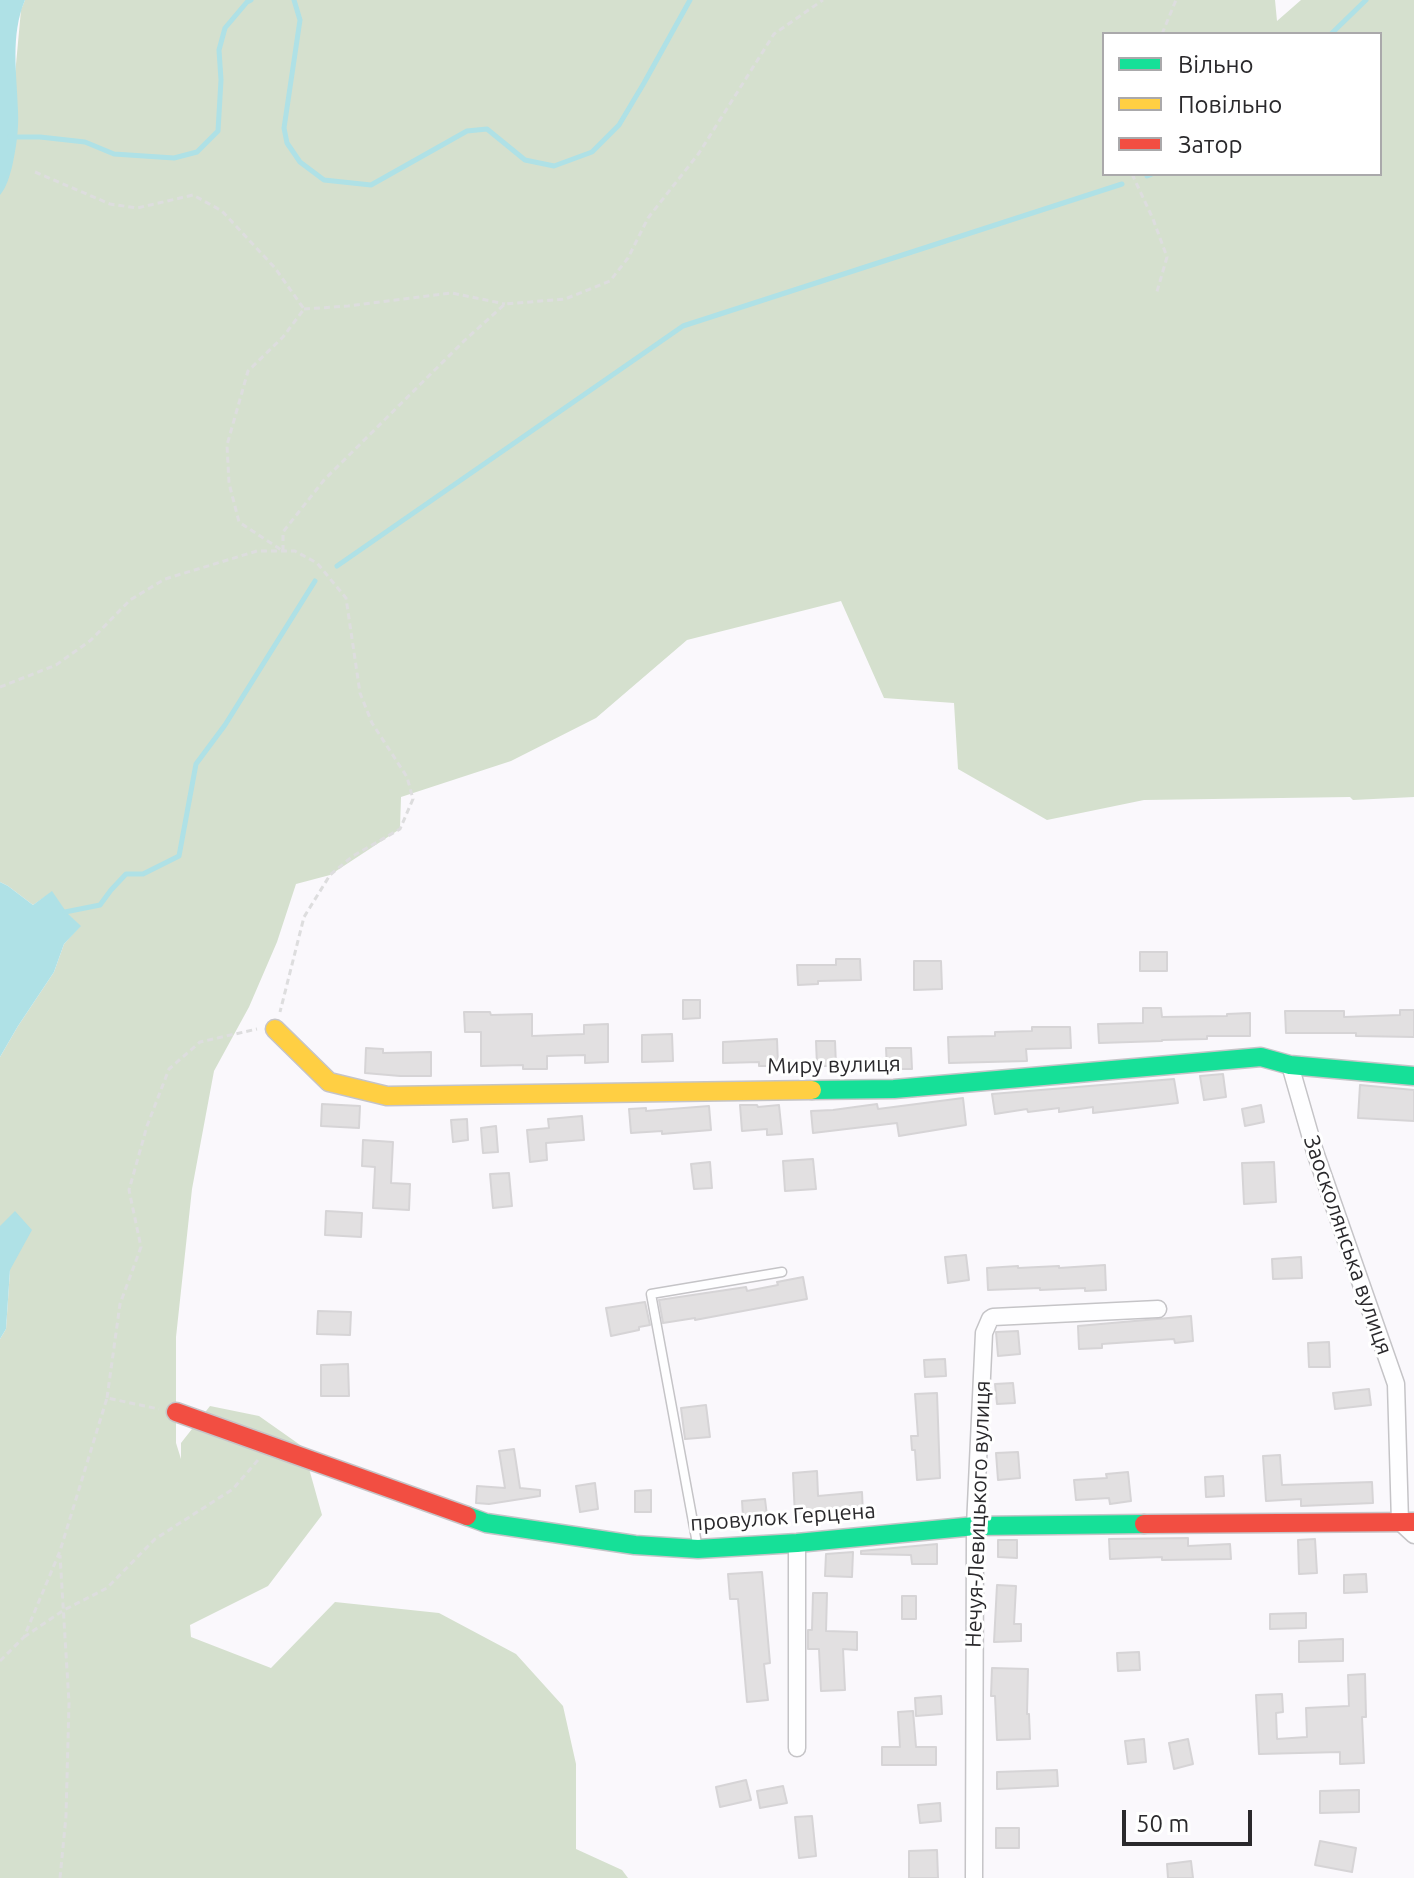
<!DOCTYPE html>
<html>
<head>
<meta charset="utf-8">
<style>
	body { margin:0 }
	#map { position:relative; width:1414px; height:1878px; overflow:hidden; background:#faf8fc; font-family:Ubuntu,sans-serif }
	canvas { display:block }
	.legend { position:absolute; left:1102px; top:32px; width:280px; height:144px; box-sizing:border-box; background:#fff; border:2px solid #aaa9ab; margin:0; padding:10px 14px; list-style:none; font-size:24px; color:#2a292c }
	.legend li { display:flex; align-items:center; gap:16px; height:40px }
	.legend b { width:40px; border:2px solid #aaa9ab }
	.scale { position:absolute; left:1122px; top:1810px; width:130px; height:36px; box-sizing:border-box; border:4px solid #2a292c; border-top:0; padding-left:10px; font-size:24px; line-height:28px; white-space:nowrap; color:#2a292c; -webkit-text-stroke:6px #fff; paint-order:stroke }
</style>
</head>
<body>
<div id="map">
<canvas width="1414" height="1878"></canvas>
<ul class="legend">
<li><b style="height:10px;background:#16e098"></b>Вільно</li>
<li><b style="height:10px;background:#ffcf43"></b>Повільно</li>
<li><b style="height:10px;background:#f24e42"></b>Затор</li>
</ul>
<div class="scale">50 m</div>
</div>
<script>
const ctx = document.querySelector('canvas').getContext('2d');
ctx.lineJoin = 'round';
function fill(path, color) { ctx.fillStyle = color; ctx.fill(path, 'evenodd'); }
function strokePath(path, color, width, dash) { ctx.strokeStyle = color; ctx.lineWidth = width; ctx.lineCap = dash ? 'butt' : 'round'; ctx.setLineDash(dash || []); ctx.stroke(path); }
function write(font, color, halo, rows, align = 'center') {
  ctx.font = font + ' Ubuntu,sans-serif'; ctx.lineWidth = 6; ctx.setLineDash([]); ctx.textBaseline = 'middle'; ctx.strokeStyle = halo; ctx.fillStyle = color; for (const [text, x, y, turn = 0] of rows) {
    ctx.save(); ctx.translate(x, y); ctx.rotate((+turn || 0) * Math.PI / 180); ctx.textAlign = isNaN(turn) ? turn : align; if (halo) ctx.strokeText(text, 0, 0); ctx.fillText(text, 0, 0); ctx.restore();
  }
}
fill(new Path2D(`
	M25,0H1275L1277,21L1301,0H1414V797L1353,800L1350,797L1144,800L1047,820L958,769L954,703L884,698L841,601L687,640L596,718L511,761L401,797L400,829L330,875L296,884L277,942L249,1007L214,1071L192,1189L176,1337V1443L181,1459V1443L210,1406L259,1416L303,1447L322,1515L268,1586L190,1625L191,1637L271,1668L335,1602L439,1613L516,1654L563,1706L576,1764V1849L622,1870L628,1878H0V1339L6,1329L10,1270L0,1226V1057L18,1026L54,972L64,944L80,926L65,912L52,892L33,905L8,886L0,882V191L15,75L21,10ZM1104,34H1380V174H1104Z`), '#d5e0ce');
fill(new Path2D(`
	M0,0H25C10,36 17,73 18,111C19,130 16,149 12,167C9,178 7,186 0,195Z
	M0,882L8,886L33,905L52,891L67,913L81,926L64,944L54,972L18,1026L0,1057Z
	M15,1211L32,1230L10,1270L6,1329L0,1339V1226Z`), '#afe1e6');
strokePath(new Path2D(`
	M294,0L300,20L284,128L287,143L300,162L324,180L371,185L467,131L487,129L525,160L554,166L592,152L619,125L644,83L690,0
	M1331,34L1366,0
	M10,137H40L85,142L114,154L174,158L197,152L218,131L221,80L219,50L225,28L247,2L251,0
	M1147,176L1152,174
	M337,566L683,326L1122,184
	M65,912L100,905L111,890L126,874H143L179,856L196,764L225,725L315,581`), '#afe1e6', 5);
const building = new Path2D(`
	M1140,952H1167V971H1140Z
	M836,959H860L861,980L818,981V984L798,985L797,965H836Z
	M914,961H941L942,989L914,990Z
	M683,1000H700V1018L683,1019Z
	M1143,1008H1161L1162,1017L1227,1016V1014L1250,1013V1036H1207V1039L1162,1040V1041L1099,1043L1098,1024L1143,1023Z
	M1400,1010H1414V1037L1356,1036V1033H1286L1285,1011H1344V1017L1400,1015Z
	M464,1012H490L491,1015L532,1014V1036L584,1034V1025L608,1024V1062L585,1063V1055L547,1056V1069H523V1065L481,1066V1032H465Z
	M1032,1027H1070L1071,1048L1026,1049L1027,1061L949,1063L948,1037L995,1036V1032L1032,1031Z
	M672,1034L673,1061L642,1062V1035Z
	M777,1039L778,1066H759V1062L723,1063V1042Z
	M816,1041H835L836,1066H817Z
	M366,1048L383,1049V1053L431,1052V1076H400L365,1073Z
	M886,1048H911L912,1069H887Z
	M1223,1074L1226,1097L1204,1100L1200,1076Z
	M1174,1079L1178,1103L1093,1113V1107L1059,1112V1108L1028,1112L1027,1109L995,1114L992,1094Z
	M1360,1085L1414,1090V1121L1358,1118Z
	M963,1098L966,1125L899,1136L897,1123L813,1133L811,1111L833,1110L877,1104L878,1109Z
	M322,1104L360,1106L359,1128L321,1126Z
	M740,1105H757L758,1107L779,1105L782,1134L767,1135V1129L742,1131Z
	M1261,1105L1264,1122L1245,1126L1242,1109Z
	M709,1106L711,1130L662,1134V1131L631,1133L629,1109L646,1108V1111Z
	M582,1116L584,1140L546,1143L547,1160L530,1162L527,1130L549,1128L548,1119Z
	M467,1119L468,1140L453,1142L451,1120Z
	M496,1126L498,1152L483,1153L481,1128Z
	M363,1140L393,1142L391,1183L410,1184L409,1210L373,1208L375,1167L362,1166Z
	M813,1159L816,1189L785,1191L783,1161Z
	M710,1162L712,1188L694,1189L691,1164Z
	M1274,1162L1276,1202L1244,1204L1242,1163Z
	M509,1173L512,1206L493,1208L490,1174Z
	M326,1211L362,1213L361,1237L325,1235Z
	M966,1255L969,1280L948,1283L945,1257Z
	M1301,1257L1302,1278L1273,1279L1272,1259Z
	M1105,1265L1106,1290L1085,1291V1288L1040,1290V1288L988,1290L987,1268L1018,1266V1268L1059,1266V1268Z
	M803,1277L807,1299L695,1320V1318L663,1323L659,1300L746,1287L747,1291L778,1285L777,1282Z
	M645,1302L650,1325L639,1327V1330L611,1336L606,1308Z
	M318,1311L351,1312L350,1335L317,1334Z
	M1191,1316L1193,1341L1175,1343L1174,1339L1102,1344V1348L1079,1349L1078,1326Z
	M1018,1331L1020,1354L998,1356L996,1332Z
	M1329,1342L1330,1367H1309L1308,1343Z
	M945,1359L946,1376L925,1377L924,1360Z
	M348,1364L349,1396H321V1365Z
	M1013,1383L1015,1403L997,1404L995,1384Z
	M1369,1389L1371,1405L1335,1409L1333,1393Z
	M937,1393L940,1478L917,1480L915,1450H912L911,1436H918L915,1394Z
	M706,1405L710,1437L685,1439L681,1408Z
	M514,1449L520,1488L540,1490V1496L489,1504L476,1503L477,1486L505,1488L499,1451Z
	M1018,1452L1020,1478L998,1480L996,1453Z
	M1280,1455L1282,1485L1372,1482L1373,1503L1301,1506V1499L1266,1501L1263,1456Z
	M817,1471L818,1496L862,1492L863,1515L795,1517L793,1473Z
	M1128,1472L1131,1501L1110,1504L1109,1498L1076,1500L1074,1480L1107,1478L1106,1474Z
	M1223,1476L1224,1496L1206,1497L1205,1477Z
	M595,1483L598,1509L580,1512L576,1486Z
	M651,1490V1512H635V1491Z
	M765,1499L767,1516L743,1517L742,1501Z
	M1188,1538V1546L1230,1544L1231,1559L1162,1560V1557L1110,1559L1109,1539Z
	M1315,1539L1317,1573L1299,1574L1298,1540Z
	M998,1540H1017V1558L998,1557Z
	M937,1544V1564H912L911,1555L861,1554V1551Z
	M853,1552L852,1577L825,1576L826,1554Z
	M762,1572L770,1663L764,1664L768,1700L747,1702L738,1599H730L728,1574Z
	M1366,1574L1367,1592L1344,1593V1575Z
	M997,1585L1016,1586L1014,1624H1021V1641L994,1642Z
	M813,1593H827L826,1631L857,1632V1650L843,1649L845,1690L821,1691L819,1649H808V1630H812Z
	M902,1596H916V1619H902Z
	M1306,1613V1628L1270,1629V1614Z
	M1343,1639V1661L1299,1662V1641Z
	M1139,1652L1140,1670L1118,1671L1117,1653Z
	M992,1668L1028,1669L1027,1714H1029L1030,1739L997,1740L995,1696H991Z
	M1365,1674L1366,1717H1362L1364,1763L1340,1764V1752L1259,1754L1256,1695L1282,1694L1283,1712L1276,1713L1277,1739L1307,1737L1306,1708L1349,1706L1348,1675Z
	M941,1696L942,1714L916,1716L915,1698Z
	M913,1711L916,1747H936V1765H882V1747H900L898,1712Z
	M1144,1739L1146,1762L1128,1764L1125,1741Z
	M1188,1739L1193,1764L1174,1769L1169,1743Z
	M1057,1770L1058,1786L997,1789V1772Z
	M746,1780L751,1800L720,1807L716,1787Z
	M783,1786L787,1803L760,1808L757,1791Z
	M1359,1790V1812L1320,1813V1791Z
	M940,1803L941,1821L920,1823L918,1805Z
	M812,1816L816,1856L799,1858L795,1817Z
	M996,1828H1019V1848H996Z
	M1320,1841L1356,1848L1352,1872L1315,1865Z
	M937,1850L938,1878H909V1851Z
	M1191,1861L1193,1878H1168L1167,1864Z`);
fill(building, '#e2e0e1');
strokePath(building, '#d6d4d6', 2);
const lane = new Path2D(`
	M698,1549L651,1294L782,1272`);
const street = new Path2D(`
	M1290,1065L1315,1152L1396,1384L1400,1522L1414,1535
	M797,1543V1748
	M974,1878L975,1526L984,1333L990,1319L993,1317L1158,1309`);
const fast = new Path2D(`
	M812,1090L894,1089L1261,1057L1290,1065L1414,1076
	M467,1516L486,1523L635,1545L698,1549L797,1543L975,1526L1144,1524`);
const slow = new Path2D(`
	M275,1029L329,1082L387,1096L812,1090`);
const jam = new Path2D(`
	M176,1412L467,1516
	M1144,1524L1414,1522`);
strokePath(lane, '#c5c4c7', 11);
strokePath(street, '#c5c4c7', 19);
strokePath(fast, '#c5c4c7', 21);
strokePath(slow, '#c5c4c7', 21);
strokePath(jam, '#c5c4c7', 21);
strokePath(new Path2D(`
	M1162,34L1176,0
	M35,172L110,204L137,208L193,195L222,211L275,268L304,309L283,337L248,371L227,445L229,483L239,522L283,551
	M1132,174L1153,219L1167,257L1156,295
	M304,309L348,306L452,293L505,304
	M283,551V532L324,480L465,340L505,304L565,299L610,281L628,258L648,218L699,153L774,34L823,0
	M0,687L56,665L91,640L130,600L165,579L257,551H295L317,563L346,598L360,693L372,723L407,777L413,799L400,829L353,856L330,875L304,917L280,1012
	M107,1398L120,1304L141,1247L129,1190L147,1126L169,1069L200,1042L257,1029
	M24,1637L64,1610L107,1588L155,1539L233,1489L258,1460
	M0,1661L24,1637L60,1551L107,1398L159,1409
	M60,1878L66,1816L69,1703L60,1555`), '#ddddde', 3, [6, 4]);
strokePath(lane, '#fefeff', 8);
strokePath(street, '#fefeff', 16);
strokePath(fast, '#16e098', 18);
strokePath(slow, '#ffcf43', 18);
strokePath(jam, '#f24e42', 18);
write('22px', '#2a292c', '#fff', [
	["Миру вулиця",834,1065,-1],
	["Заосколянська вулиця",1348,1245,71],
	["Нечуя-Левицького вулиця",978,1514,-88],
	["провулок Герцена",783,1517,-4]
]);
</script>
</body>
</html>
